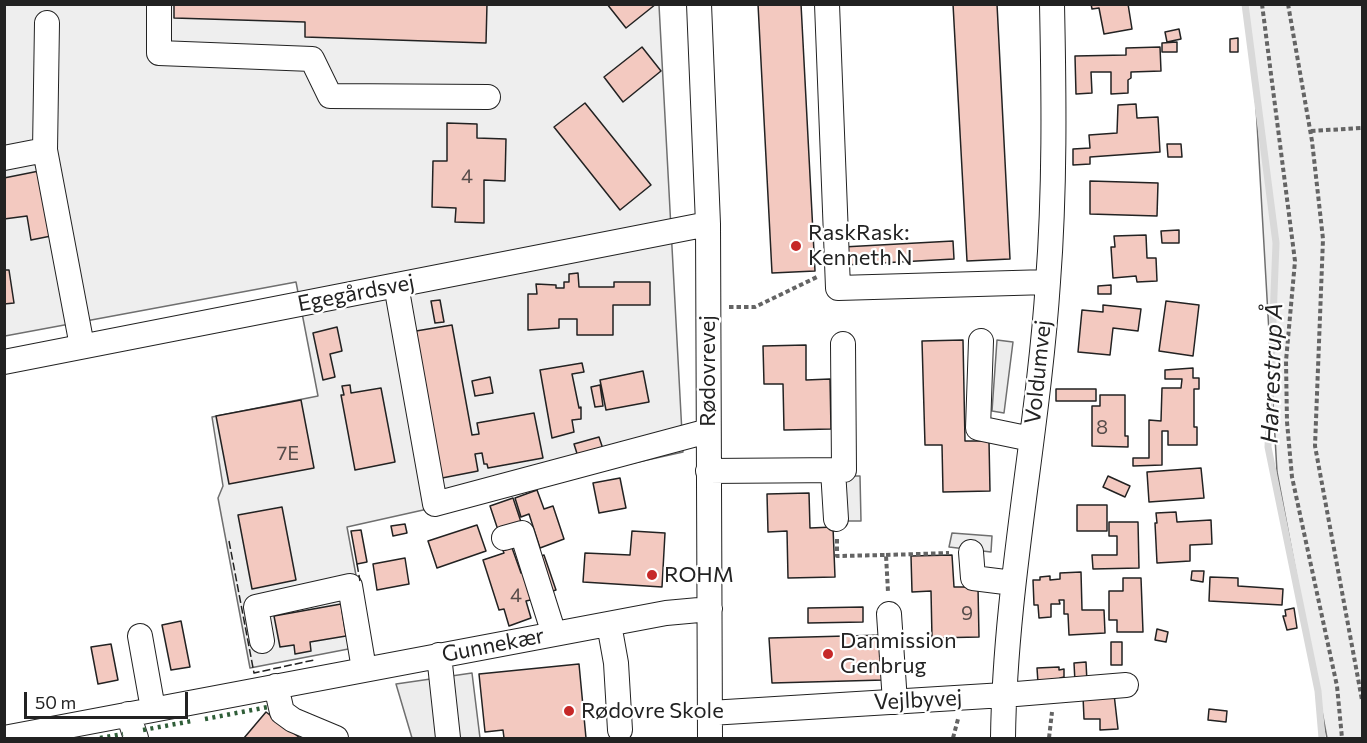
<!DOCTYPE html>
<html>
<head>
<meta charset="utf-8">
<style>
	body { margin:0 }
	#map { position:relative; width:1367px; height:743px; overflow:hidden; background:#fff; font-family:Commissioner,sans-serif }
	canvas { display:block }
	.frame { position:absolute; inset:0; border:6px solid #222; pointer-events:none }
	.scale { position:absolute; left:24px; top:692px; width:164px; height:27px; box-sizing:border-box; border:3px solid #222; border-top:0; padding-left:8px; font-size:18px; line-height:21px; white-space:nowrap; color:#222; -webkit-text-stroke:4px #fff; paint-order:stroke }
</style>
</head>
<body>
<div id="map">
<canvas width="1367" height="743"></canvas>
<div class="frame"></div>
<div class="scale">50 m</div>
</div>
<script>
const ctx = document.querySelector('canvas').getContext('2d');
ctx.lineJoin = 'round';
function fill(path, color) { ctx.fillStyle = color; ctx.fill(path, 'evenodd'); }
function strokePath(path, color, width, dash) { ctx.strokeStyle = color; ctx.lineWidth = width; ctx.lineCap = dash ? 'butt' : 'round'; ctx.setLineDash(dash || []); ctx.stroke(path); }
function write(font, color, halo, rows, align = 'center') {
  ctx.font = font + ' Commissioner,sans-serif'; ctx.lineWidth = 4.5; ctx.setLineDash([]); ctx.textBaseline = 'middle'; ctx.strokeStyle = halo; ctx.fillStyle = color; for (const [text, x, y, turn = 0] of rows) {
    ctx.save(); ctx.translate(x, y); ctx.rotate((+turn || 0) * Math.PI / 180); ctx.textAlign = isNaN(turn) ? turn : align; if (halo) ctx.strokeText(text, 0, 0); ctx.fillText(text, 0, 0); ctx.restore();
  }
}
const green = new Path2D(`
	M5,5H659L683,452L347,527L369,645L250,668L218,498L223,486L212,417L318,396L296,282L5,336Z
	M1246,5H1362V738H1327L1277,472L1256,106Z`);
fill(green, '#eee');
strokePath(green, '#6f6f6f', 1.5);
const parking = new Path2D(`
	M997,340L1013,342L1004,413L992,411Z
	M840,476H860L861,521H840Z
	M952,533L992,536L991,552L949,547Z
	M472,673L480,738H412L396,684Z`);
fill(parking, '#ededed');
strokePath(parking, '#6f6f6f', 1.5);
strokePath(new Path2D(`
	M1245,4L1276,243L1268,447L1318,691L1322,738`), '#d9d9d9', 7);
const building = new Path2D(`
	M174,4H487L486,43L305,37V22L174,18Z
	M607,4H656L626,28Z
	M758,4H801L815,271L772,273Z
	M953,4H997L1010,259L967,261Z
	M1091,4H1128L1132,29L1104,34L1099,8L1092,9Z
	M1179,29L1181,39L1167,42L1165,32Z
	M1238,38V52H1230V39Z
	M1177,42V52H1162V43Z
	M642,47L661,71L623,102L604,77Z
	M1160,47L1161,71L1131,72V78L1128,80V93L1111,94V72H1091L1092,93L1076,94L1075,56L1126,55V48Z
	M585,103L651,185L620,210L554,127Z
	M1136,104L1137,118L1158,117L1160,152L1090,157V164L1073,165V149L1090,148L1089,135L1117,133L1118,105Z
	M447,123L477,124V138L506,139L505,181L484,180V223L455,222L456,208L432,207L433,161H447Z
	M1167,144H1181L1182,157H1168Z
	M39,171L51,236L31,240L27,216L4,219V178Z
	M1090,181L1158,183L1157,216L1090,214Z
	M1179,230V243H1162L1161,231Z
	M1146,235L1147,258H1156L1157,281L1137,282L1136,276L1113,278L1111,247H1115L1114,236Z
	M953,241L954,259L844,265L843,247Z
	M4,270H9L14,303L4,304Z
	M578,273L579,287H614V282H650V305H613V335H577V319H559V328L528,330V294H537L536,284L556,285V288H564V282H569V274Z
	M1111,285V294H1098V286Z
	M440,300L444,322L435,323L431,301Z
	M1166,301L1199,305L1193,356L1159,351Z
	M1103,305L1141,309L1138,331L1113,328L1110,355L1078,352L1082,310L1103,312Z
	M452,325L472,435L479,434L477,423L534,413L543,458L488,468L487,464H484L482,453L475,454L478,471L437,479L410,332Z
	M337,327L342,351L330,354L335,377L323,380L313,333Z
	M963,340L965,441H989L990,491L943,492L942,445H925L922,341Z
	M806,345V380L830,379L831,429L784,430L783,384H764L763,346Z
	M582,363L584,372L572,374L579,408L581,407V419L572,420L574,432L552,438L540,370Z
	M1193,368V378H1199V389H1194V427H1197V445H1168V431H1162V465L1133,466V458H1149V420L1161,421L1162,388H1181L1182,379H1165V370Z
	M643,371L649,402L606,410L600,380Z
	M490,377L493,393L475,396L472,381Z
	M350,385L351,393L381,388L395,462L355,470L341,395H344L342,386Z
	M600,385L603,406L595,407L591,387Z
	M1056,389H1096V401H1056Z
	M1100,395H1125V436H1128V447L1092,446V406H1100Z
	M301,400L314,468L229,484L216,416Z
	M599,437L604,452L579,460L574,444Z
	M1201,468L1204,498L1149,502L1147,472Z
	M1108,476L1130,486L1125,497L1103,487Z
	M620,478L626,508L599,513L593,483Z
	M537,490L544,509L553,506L564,539L540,548L529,514L521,517L515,498Z
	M809,493L810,528L833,527L835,577L788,578L787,531L768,532L767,494Z
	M513,498L521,522L498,530L490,506Z
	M1077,505H1107V531H1077Z
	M282,507L296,580L252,589L238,515Z
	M1176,512L1177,522L1211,520L1212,544L1190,545V561L1157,563L1155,523H1157L1156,513Z
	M1109,522H1138L1139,568L1093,569L1092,555H1117V536H1109Z
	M405,524L407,533L393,536L391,526Z
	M477,525L486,551L437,568L428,541Z
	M361,530L367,562L357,564L351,531Z
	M632,531L665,533L662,587L583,582L585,553L630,555Z
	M511,545L521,573L526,571L535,599L526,601L531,618L509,626L504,609L499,610L483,560L504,553L502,548Z
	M544,555L556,590L546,593L535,558Z
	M952,555L954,587H978L979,637L932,638L931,591L912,592L911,556Z
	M405,558L409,584L377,590L373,564Z
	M1192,571H1204L1203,582L1191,580Z
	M1081,572L1082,610H1104L1105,633L1069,635L1068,614H1064V600H1059L1060,604H1051V617L1039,618L1038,605H1034L1033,580H1040V577L1050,576V580L1060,579V573Z
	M1210,577L1238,578V586L1283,589L1282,605L1209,601Z
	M1123,578H1141L1143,632H1117V620H1109V591H1123Z
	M341,604L346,636L310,642L311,651L295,654L294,645L280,647L274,616Z
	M863,607V622L808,623V608Z
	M1294,608L1297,628L1287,630L1283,616H1286L1285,610Z
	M181,621L190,667L171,670L162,625Z
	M1157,629L1168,632L1166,642L1155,640Z
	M885,635L884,680L772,683L769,638Z
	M1111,642H1122V665H1111Z
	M111,644L118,680L98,684L91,647Z
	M1086,662L1087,682H1075L1074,663Z
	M579,664L586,738H504L503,730L485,732L479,674Z
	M1059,667V670L1064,669V677L1060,678V680L1038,683L1037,668Z
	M1114,694L1118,729L1100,730V719H1084L1083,696Z
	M1209,709L1227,711L1226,722L1208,720Z
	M266,712L300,738H244Z`);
fill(building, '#f3c9c0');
strokePath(building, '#222', 1.5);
const minor = new Path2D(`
	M159,4V53L312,59L330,96L488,97
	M699,4L708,224L710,738
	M827,4L838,288L1048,282
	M47,23L45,150L82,346
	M4,158L45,150
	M396,285L435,504L708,431
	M981,341L978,428L1031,439
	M4,362L708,224
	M833,470L836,519
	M708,471L844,470L843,344
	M504,538L522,533L554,634
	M971,552L973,578L1013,583
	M889,614L895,702
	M609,624L616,663L620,730
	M140,636L153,709
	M262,641L256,607L350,586L364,669
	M439,655L448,738
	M276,686L282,712L293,720L336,738
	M710,713L1004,695L1126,685
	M128,714L136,738
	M4,738L666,613L710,609
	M1003,738C1005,585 1038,435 1048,282C1055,190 1054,97 1052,4`);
strokePath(minor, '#222', 26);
strokePath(new Path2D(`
	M1262,4L1295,261L1286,361L1287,422L1292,477L1337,686L1342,738
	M1288,4L1312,141L1323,239L1315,446L1362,700
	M1311,131L1362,128
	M729,307H755L817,277
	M837,539V556L886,555L888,592
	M886,555L949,553
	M953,738L958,719
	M1049,738L1052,712`), '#646464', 4, [4.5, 3]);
strokePath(minor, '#fff', 24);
strokePath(new Path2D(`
	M205,719L268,707
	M143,730L192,721
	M100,738L123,734`), '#2f5e38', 4.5, [3, 4.5]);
strokePath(new Path2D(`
	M229,541L254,673L314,660
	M357,564L360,581`), '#222', 1.5, [8, 3]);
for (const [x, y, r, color] of [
	[796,246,6,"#c62828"],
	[652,575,6,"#c62828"],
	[828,654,6,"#c62828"],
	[569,711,6,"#c62828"]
]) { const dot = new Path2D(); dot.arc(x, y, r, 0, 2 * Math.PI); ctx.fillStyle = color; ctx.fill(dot); strokePath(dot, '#fff', 2); }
write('20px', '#564c4a', null, [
	["4",467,176],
	["8",1102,427],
	["7E",288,453],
	["4",516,595],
	["9",967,613]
]);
write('22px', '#222', '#fff', [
	["RaskRask:",808,233],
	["Kenneth N",808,258],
	["ROHM",664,575],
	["Danmission",840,641],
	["Genbrug",840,666],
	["Rødovre Skole",581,711]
], 'left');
write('22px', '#222', '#fff', [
	["Egegårdsvej",356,293,-11],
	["Rødovrevej",708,371,-90],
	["Voldumvej",1038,372,-84],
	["Gunnekær",493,645,-11],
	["Vejlbyvej",918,700,-3]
]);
write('italic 24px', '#222', '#fff', [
	["Harrestrup Å",1272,373,-88]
]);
</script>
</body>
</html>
